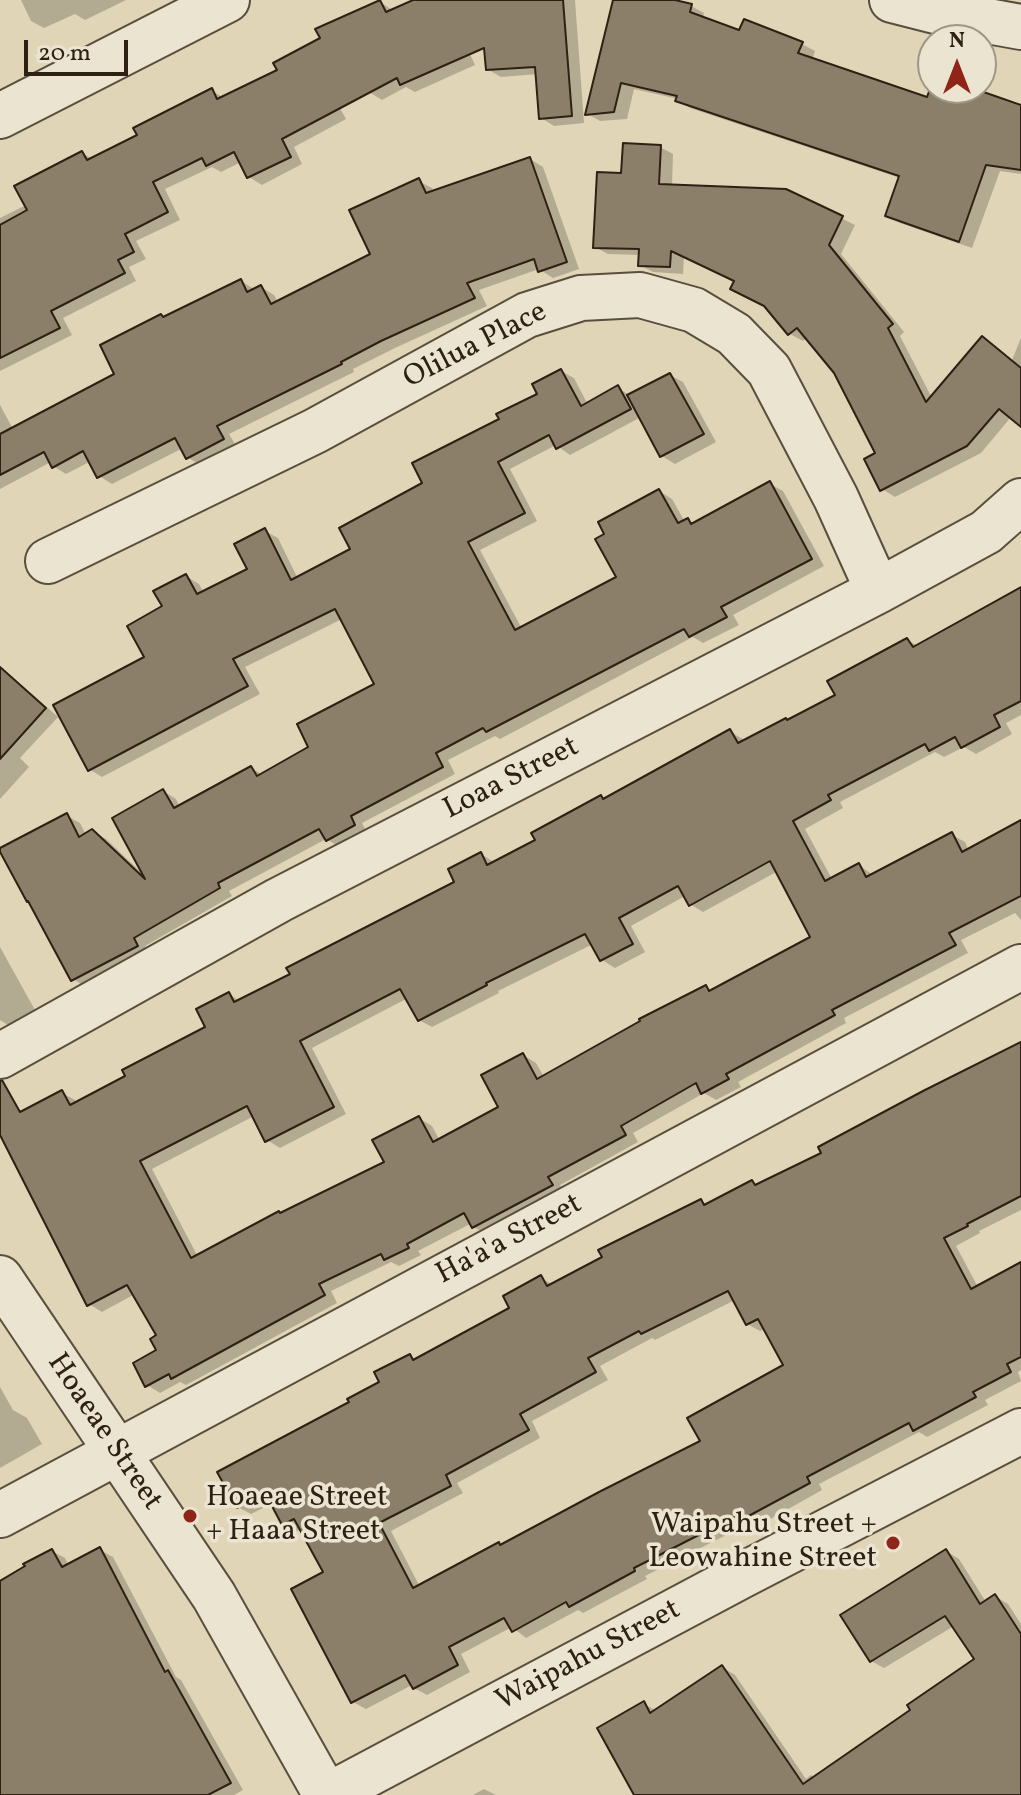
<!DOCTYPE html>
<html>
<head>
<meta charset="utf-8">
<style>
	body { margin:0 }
	#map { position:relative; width:1021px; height:1795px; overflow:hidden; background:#e0d5b7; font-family:Vollkorn,serif }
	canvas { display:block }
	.north { position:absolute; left:917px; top:24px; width:80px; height:80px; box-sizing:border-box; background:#ebe4d0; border:2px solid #9f9685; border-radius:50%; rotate:0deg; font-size:22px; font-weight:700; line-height:32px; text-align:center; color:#2e2114 }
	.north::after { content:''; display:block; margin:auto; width:28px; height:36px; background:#8f2418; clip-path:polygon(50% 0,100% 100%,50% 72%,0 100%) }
	.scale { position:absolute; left:24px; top:40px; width:104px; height:36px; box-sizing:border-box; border:4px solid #2e2114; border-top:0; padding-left:10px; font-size:24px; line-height:28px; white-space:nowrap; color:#2e2114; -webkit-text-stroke:6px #ebe4d0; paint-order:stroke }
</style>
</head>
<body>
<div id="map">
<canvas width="1021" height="1795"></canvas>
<div class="north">N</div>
<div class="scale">20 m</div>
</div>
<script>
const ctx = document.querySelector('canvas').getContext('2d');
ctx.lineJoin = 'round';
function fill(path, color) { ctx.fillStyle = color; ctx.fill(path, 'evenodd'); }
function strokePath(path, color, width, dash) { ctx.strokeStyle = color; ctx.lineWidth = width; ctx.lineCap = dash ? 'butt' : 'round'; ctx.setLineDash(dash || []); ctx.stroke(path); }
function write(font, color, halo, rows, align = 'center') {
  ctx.font = font + ' Vollkorn,serif'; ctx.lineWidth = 7; ctx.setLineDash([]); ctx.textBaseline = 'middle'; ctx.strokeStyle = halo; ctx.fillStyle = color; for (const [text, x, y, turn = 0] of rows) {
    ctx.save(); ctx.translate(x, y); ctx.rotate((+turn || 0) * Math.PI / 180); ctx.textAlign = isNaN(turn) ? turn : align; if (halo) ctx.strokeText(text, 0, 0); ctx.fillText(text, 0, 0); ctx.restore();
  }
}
fill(new Path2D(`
	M21,0H126L85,20L75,14L44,28L31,21Z
	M418,0L445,1L475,65L415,92L406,87L382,100L369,92L380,2L394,11Z
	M482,0H575L584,123L554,126L541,118L538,74L501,77L487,69Z
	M615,0H666L691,6L704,13L703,18L740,32L802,44L815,51L812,60L928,99L968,101L1021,107V174L1000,171L972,248L900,223L887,215L900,178L690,108L677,100L678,99L634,89L627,119L600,121L588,114Z
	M313,59L346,119L294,147L302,164L262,185L249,177L241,162L221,172L212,167L165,189L180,220L136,241L146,259L129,267L136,281L63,318L72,335L0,371V218L26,205L82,153L92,159L139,136L212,91L224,98Z
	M660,147L673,154L672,186L786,191L855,225L841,254L904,332L900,336L932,398L983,339L995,346L1012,360L1021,338V423L1011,417L981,453L895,497L882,489L878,454L836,372L807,338L803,341L790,334L767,306L736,281L684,256L683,274L653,272L640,265L641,255L608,254L595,247L623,175Z
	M530,159L543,167L579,269L553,278L539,269L479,290L487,306L395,348L353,369L354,372L229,434L236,446L200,465L187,457L183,448L112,484L99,476L91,461L66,474L53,466L51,462L0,489V405L13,429L117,374L164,319L241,281L254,289L261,287L274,295L278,302L373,255L418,181L432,188L434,193Z
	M561,371L574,378L588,405L618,388L631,396L670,375L683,382L716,442L675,464L662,456L641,417L570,455L556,445L510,469L537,521L480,550L522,629L618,578L659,491L672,499L685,522L688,520L695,524L770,484L783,491L824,566L733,615L739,625L703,643L693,637L500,739L495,736L448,760L455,774L362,823L367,833L340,847L326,839L229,891L232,896L145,946L149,953L86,987L73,979L67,816L80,823L86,835L92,831L106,839L145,876L163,791L176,799L180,807L251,768L263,775L311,748L377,684L342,619L245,667L260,694L102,777L89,769L147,658L165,607L186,576L199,584L204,593L249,570L265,531L278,538L298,579L353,550L425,484L501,419L539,394Z
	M1021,589V715L1006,723L1012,734L976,754L964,747L944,757L935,752L840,802L843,808L805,829L832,879L859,865L873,875L952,835L965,842L969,851L1021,823V920L1015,913L961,940L968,953L844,1018L846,1023L738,1082L741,1087L716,1100L704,1093L633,1133L638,1142L560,1185L564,1193L487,1234L473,1227L472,1223L418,1251L421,1255L399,1266L391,1262L331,1291L337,1303L186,1385L180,1382L160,1393L147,1385L159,1351L158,1336L135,1294L102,1312L89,1304L62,1093L75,1100L77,1104L128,1077L208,1028L229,994L240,1001L292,975L457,882L481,854L494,862L537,841L601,797L606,800L730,732L743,739L744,742L837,696L907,640L918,646ZM778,871L812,938L713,991L705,987L544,1077L536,1063L523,1055L501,1108L440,1141L432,1126L419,1118L386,1163L198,1257L152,1169L254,1116L267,1140L280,1148L346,1114L312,1048L408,998L419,1020L432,1027L499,993L498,991L593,944L602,960L615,968L645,952L631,926L685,896L690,904L703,912Z
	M0,666L58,717L20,758L29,767L0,799Z
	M0,947L35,1010L8,1025L0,1020Z
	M1021,1044V1210L979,1231L980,1233L956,1246L978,1287L1021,1264V1370L1018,1372L1021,1381L985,1400L988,1405L927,1437L919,1432L819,1484L822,1490L758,1526L752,1522L645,1576L647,1579L583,1613L578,1610L526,1638L512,1627L461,1654L470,1672L427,1695L414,1688L412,1685L366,1709L353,1702L326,1573L302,1529L297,1531L283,1524L273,1503L251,1514L238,1507L351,1403L382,1383L410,1356L417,1360L512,1308L540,1278L554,1285L701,1201L708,1205L752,1182L758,1186L824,1154ZM735,1300L747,1324L760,1331L766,1329L785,1366L702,1442L502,1547L420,1587L391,1531L463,1493L457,1483L540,1438L532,1421L608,1380L600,1366L652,1338L655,1340Z
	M0,1387L13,1410L27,1418L42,1444L0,1468Z
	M100,1550L113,1557L176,1677L181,1680L243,1790L234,1795H0V1583L52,1551L65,1558L69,1566Z
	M946,1551L959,1559L986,1602L995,1596L1008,1604L1021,1624V1795H636L644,1704L657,1711L722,1667L735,1675L806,1779L811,1775L816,1778L913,1711L977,1660L954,1626L884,1668L871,1661Z
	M484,1789L496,1795H473Z`), '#0003');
const building = new Path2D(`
	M380,0L386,12L413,0H563L572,116L539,119L535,67L486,70L484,48L400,85L397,78L282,139L291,157L247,178L234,152L206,166L202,158L153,182L168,212L125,234L134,252L118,260L125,273L51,311L60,328L0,358V225L27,210L14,186L82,151L87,160L137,135L133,128L212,88L217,99L277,70L273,63L320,38L315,29Z
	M613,0H675L692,4L690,12L739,30L744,19L803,42L798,53L927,97L931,86L966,98L970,88H972L1021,105V170L986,165L959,242L885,216L899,176L675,101L677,96L621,83L614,112L585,115Z
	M623,143L661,145L659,184L786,189L843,216L829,245L893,324L888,328L926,402L982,336L1021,368V427L999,409L967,446L880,491L864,459L875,453L834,373L797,328L788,335L764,306L730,289L734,281L671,251L670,267L638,266L639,249L593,248L597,172L621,173Z
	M530,157L567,262L538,272L534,259L467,283L475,298L381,341L341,362L342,364L217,426L224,439L186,459L175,438L97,478L83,451L52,468L44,452L0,475V434L114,374L100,345L161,314L163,317L241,279L247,292L261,285L271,304L370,254L349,210L419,178L426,193Z
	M561,369L581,406L618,385L631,409L556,449L549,435L498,462L525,513L468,542L515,630L616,577L595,539L604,534L598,522L659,489L678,523L688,518L691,524L770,481L812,559L721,607L727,617L689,637L684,629L486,732L483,728L436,753L443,767L351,816L355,825L326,841L319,829L218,883L220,888L134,938L138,946L71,981L28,901L27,902L0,852V848L67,813L79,837L92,829L145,879L112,818L163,789L174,808L251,766L257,776L308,747L297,724L374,684L335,609L233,659L248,686L88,771L53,705L144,657L127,626L162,606L153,591L186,574L197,594L247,569L234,544L265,528L291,580L350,549L339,528L422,483L412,463L499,419L496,414L537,394L532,384Z
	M670,373L704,434L660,457L627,395Z
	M1021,587V701L994,715L1000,727L961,748L955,737L929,751L925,744L828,795L831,800L793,821L825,881L859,863L866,877L952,832L962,852L1021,820V896L949,933L956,945L832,1010L835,1015L726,1074L729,1079L701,1094L696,1083L621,1126L626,1135L548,1177L553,1185L472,1228L464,1213L407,1244L409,1248L384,1260L381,1254L319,1284L325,1295L171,1379L169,1374L145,1387L133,1363L156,1350L150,1339L156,1335L127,1285L87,1306L0,1135V1081L2,1080L20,1112L62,1090L70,1105L125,1076L122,1070L205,1027L196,1009L229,992L234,1002L290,974L286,968L454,882L448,869L481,852L487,865L535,840L531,833L601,795L603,799L730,729L738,743L786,718L787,720L835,695L827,681L907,638L913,647ZM770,861L810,937L709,991L706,985L639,1019L640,1021L537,1079L523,1053L481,1075L498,1107L433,1142L419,1116L372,1140L384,1162L280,1213L279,1211L191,1258L140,1161L247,1106L265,1142L334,1107L300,1041L400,989L418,1021L487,985L486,983L585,934L600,961L633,944L619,918L678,886L689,906Z
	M0,667L46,708L0,759Z
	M1021,1042V1196L967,1224L968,1226L944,1238L971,1289L1021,1262V1357L1007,1364L1011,1372L973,1392L976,1397L913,1431L909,1423L807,1477L810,1483L743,1519L740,1514L634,1568L635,1571L569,1607L566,1602L512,1632L504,1618L449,1647L458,1665L413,1689L405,1675L351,1703L291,1589L323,1572L294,1519L282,1525L265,1493L237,1508L217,1472L349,1402L347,1399L379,1382L374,1372L410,1354L413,1360L509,1308L503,1296L541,1275L547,1286L602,1257L598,1250L701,1199L704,1205L752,1180L755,1185L821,1153L818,1147L923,1091ZM728,1291L746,1325L758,1319L783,1365L687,1418L700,1441L599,1492L500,1545L499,1542L413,1588L379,1523L451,1486L446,1475L529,1430L520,1414L596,1372L588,1358L639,1331L641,1334Z
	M100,1547L165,1672L168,1670L231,1783L208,1795H0V1581L25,1566L23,1564L52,1549L62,1567Z
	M946,1549L980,1604L995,1594L1021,1634V1795H634L597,1728L644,1701L650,1713L722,1665L803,1784L910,1710L907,1705L974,1659L945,1616L870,1662L840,1615Z`);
fill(building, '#8b7f69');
strokePath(building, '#2e2114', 2);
const minor = new Path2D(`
	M892,0L943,13L1021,27
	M0,116L227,0
	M48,561L315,431L527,315L581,298L640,295L694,310L734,334L769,370L836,498L878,591
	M0,1056L279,900L878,591L986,532L1021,501
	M0,1278L214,1596L326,1795
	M0,1515L1021,967
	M329,1795L741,1576L1021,1431`);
strokePath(minor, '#5a4e3d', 48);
strokePath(minor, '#ebe4d0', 44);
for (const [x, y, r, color] of [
	[190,1516,8,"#8f2418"],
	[893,1543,8,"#8f2418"]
]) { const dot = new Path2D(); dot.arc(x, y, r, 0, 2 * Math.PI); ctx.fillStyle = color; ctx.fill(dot); strokePath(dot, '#ebe4d0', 3); }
write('30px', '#2e2114', '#ebe4d0', [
	["Olilua Place",476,347,-27],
	["Loaa Street",512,780,-27],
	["Ha'a'a Street",510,1241,-28],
	["Hoaeae Street",103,1433,56],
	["Waipahu Street",589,1657,-28]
]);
write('30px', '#2e2114', '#ebe4d0', [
	["Hoaeae Street",206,1499],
	["+ Haaa Street",206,1533],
	["Waipahu Street +",877,1526,"right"],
	["Leowahine Street",877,1560,"right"]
], 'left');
</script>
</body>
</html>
